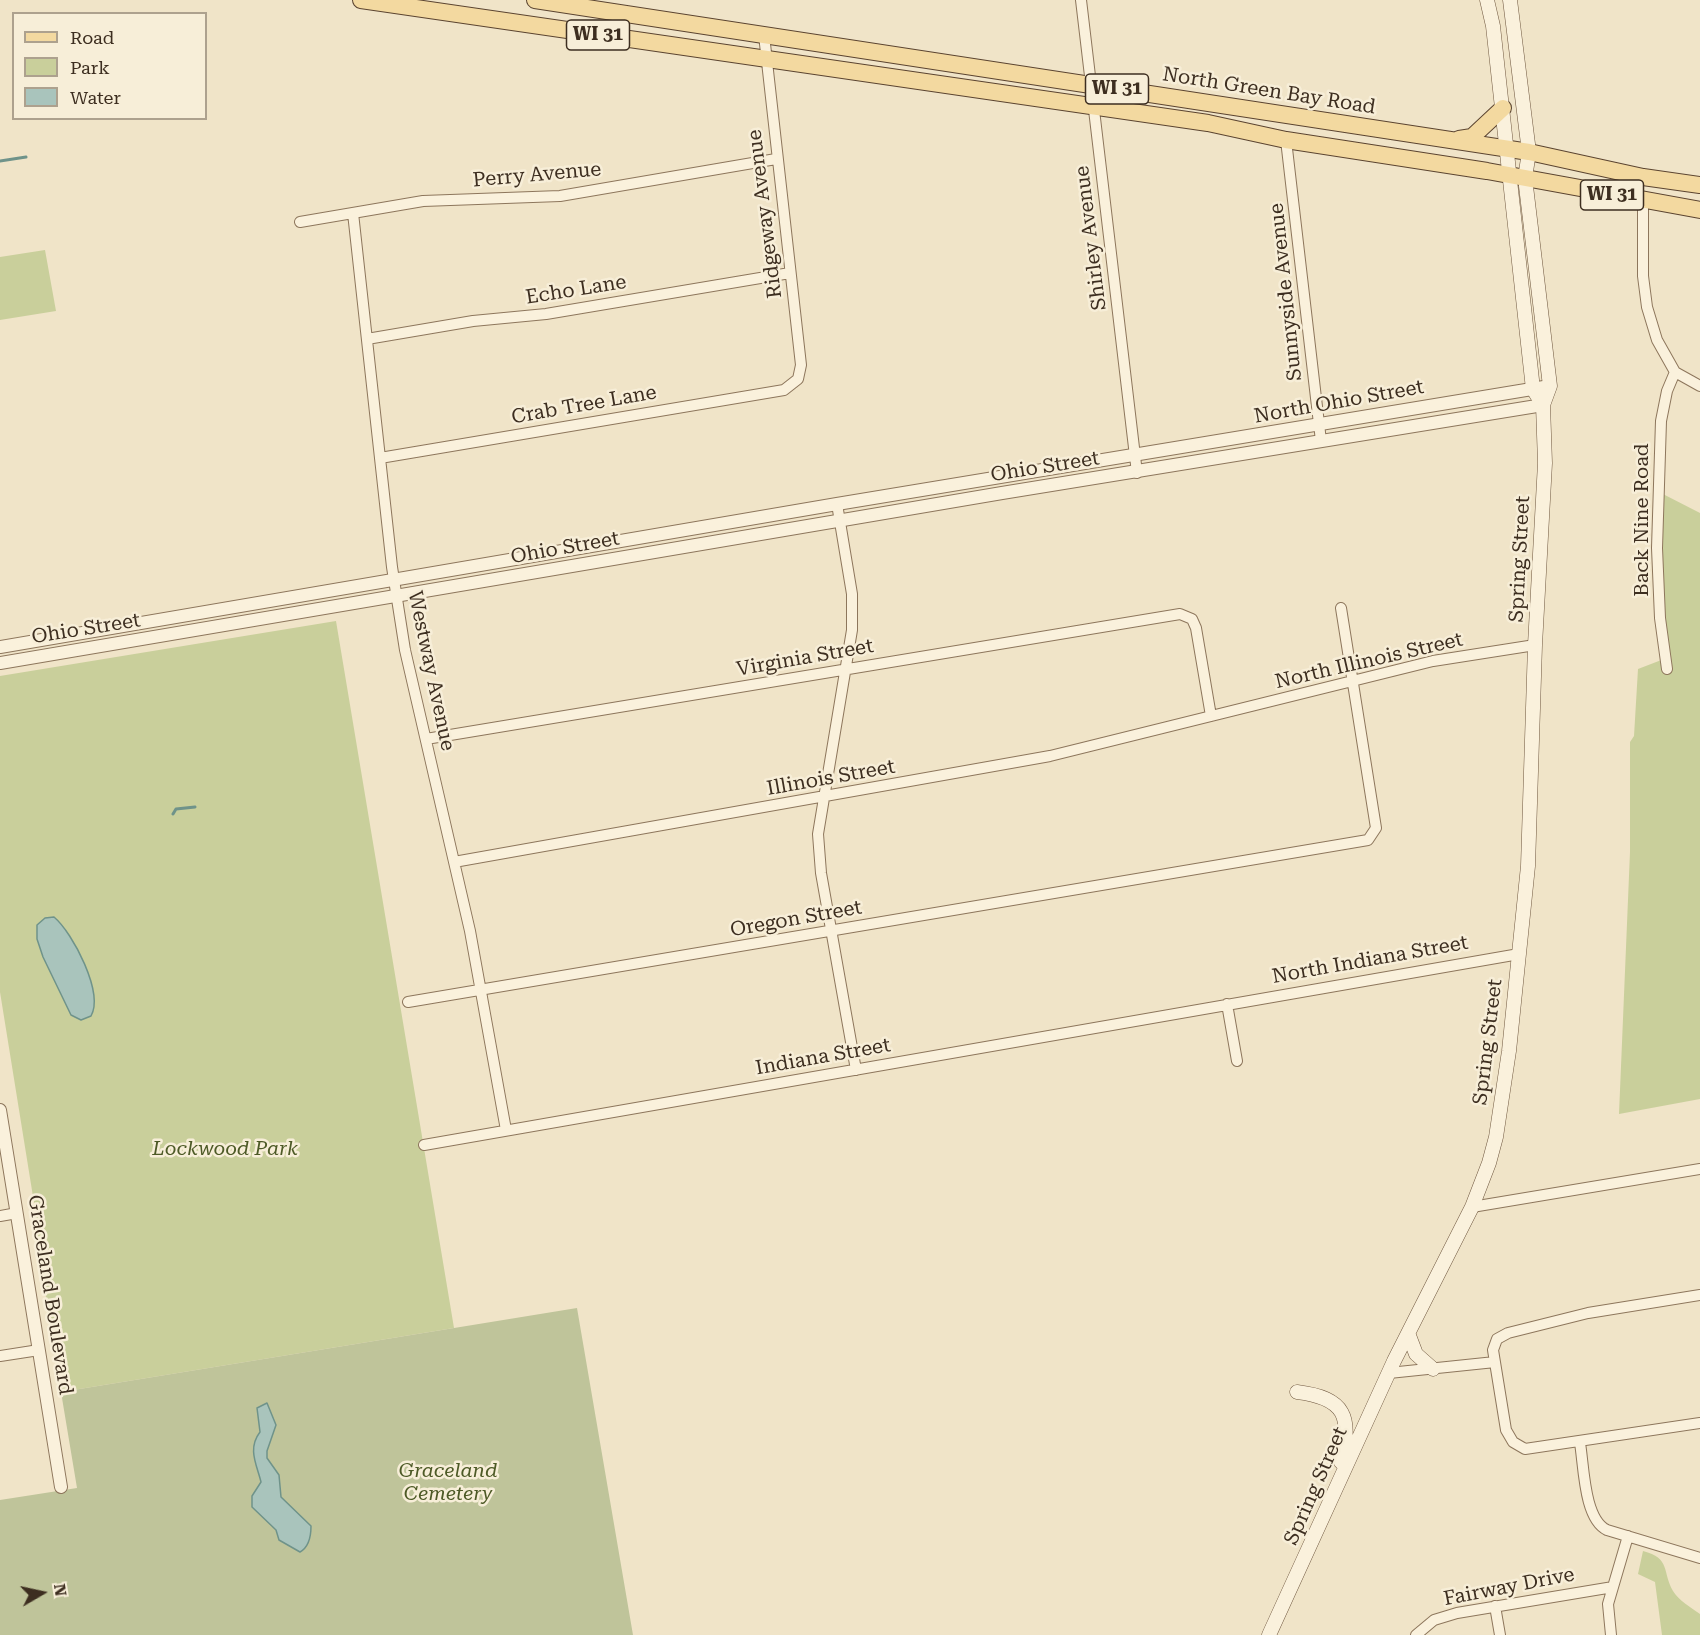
<!DOCTYPE html>
<html>
<head>
<meta charset="utf-8">
<style>
	body { margin:0 }
	#map { position:relative; width:1700px; height:1635px; overflow:hidden; background:#f0e4c8; font-family:"Roboto Serif",serif }
	canvas { display:block }
	.legend { position:absolute; left:12px; top:12px; width:195px; height:108px; box-sizing:border-box; background:#f7eed8; border:2px solid #ada18e; margin:0; padding:8px 10px; list-style:none; font-size:18px; color:#3d2e20 }
	.legend li { display:flex; align-items:center; gap:12px; height:30px }
	.legend b { width:30px; border:2px solid #ada18e }
	.north { position:absolute; left:12px; top:1563px; width:60px; height:60px; -webkit-text-stroke:4px #f7eed8; paint-order:stroke; rotate:81deg; font-size:16px; font-weight:700; line-height:24px; text-align:center; color:#3d2e20 }
	.north::after { content:''; display:block; margin:auto; width:21px; height:27px; background:#3d2e20; clip-path:polygon(50% 0,100% 100%,50% 72%,0 100%) }
</style>
</head>
<body>
<div id="map">
<canvas width="1700" height="1635"></canvas>
<ul class="legend">
<li><b style="height:8px;background:#f3d9a0"></b>Road</li>
<li><b style="height:16px;background:#c9cf9b"></b>Park</li>
<li><b style="height:16px;background:#a9c4bc"></b>Water</li>
</ul>
<div class="north">N</div>
</div>
<script>
const ctx = document.querySelector('canvas').getContext('2d');
ctx.lineJoin = 'round';
function fill(path, color) { ctx.fillStyle = color; ctx.fill(path, 'evenodd'); }
function strokePath(path, color, width, dash) { ctx.strokeStyle = color; ctx.lineWidth = width; ctx.lineCap = dash ? 'butt' : 'round'; ctx.setLineDash(dash || []); ctx.stroke(path); }
function write(font, color, halo, rows, align = 'center') {
  ctx.font = font + ' "Roboto Serif",serif'; ctx.lineWidth = 5; ctx.setLineDash([]); ctx.textBaseline = 'middle'; ctx.strokeStyle = halo; ctx.fillStyle = color; for (const [text, x, y, turn = 0] of rows) {
    ctx.save(); ctx.translate(x, y); ctx.rotate((+turn || 0) * Math.PI / 180); ctx.textAlign = isNaN(turn) ? turn : align; if (halo) ctx.strokeText(text, 0, 0); ctx.fillText(text, 0, 0); ctx.restore();
  }
}
fill(new Path2D(`
	M45,250L56,311L0,320V257Z
	M1659,492L1700,513V1099L1619,1114L1630,852V742L1634,736L1638,669L1664,659Z
	M336,621L454,1328L61,1392L35,1228V1209L0,992V676Z
	M1643,1551C1671,1558 1662,1572 1673,1591C1678,1600 1692,1608 1700,1614V1635H1662L1655,1582L1638,1574Z`), '#c9cf9b');
fill(new Path2D(`
	M577,1308L633,1635H0V1500L77,1488L61,1392Z`), '#bfc49a');
const water = new Path2D(`
	M54,917C73,933 104,993 91,1016L81,1020L71,1015L43,957L37,939V925L45,918Z
	M267,1403L276,1425L267,1451V1458L279,1475L281,1497L311,1526C311,1535 309,1547 300,1552L279,1540L276,1530L252,1507V1496L261,1482C257,1465 247,1449 260,1432L257,1408Z`);
fill(water, '#a9c4bc');
strokePath(water, '#6f938a', 1.5);
strokePath(new Path2D(`
	M0,161L26,157
	M173,814L176,809L195,807`), '#6f938a', 3);
const minor = new Path2D(`
	M1081,0L1137,473
	M1286,140L1321,441
	M1643,201V276L1647,307L1657,340L1675,372L1700,386
	M353,213L392,567L405,650L470,931L506,1130
	M300,222L423,201L560,196L776,159
	M367,339L473,321L546,314L790,273
	M380,458L784,390L798,379L801,365L764,35
	M837,504L852,594V630L818,834L821,873L856,1070
	M1667,669L1660,618L1657,548L1661,421L1667,391L1675,372
	M426,739L1180,614L1192,619L1196,628L1211,716
	M454,862L1050,756L1433,661L1535,645
	M408,1002L1368,840L1376,828L1341,608
	M1227,1004L1237,1061
	M424,1145L1519,954
	M1472,1207L1700,1169
	M0,1216L17,1213
	M1700,1295L1588,1313L1508,1333L1497,1339L1493,1350L1506,1430L1513,1442L1525,1449L1700,1423
	M0,1356L39,1350
	M1389,1373L1495,1362
	M1580,1443C1584,1467 1584,1519 1607,1530L1700,1558
	M1495,1606L1500,1635
	M1416,1635L1434,1620L1457,1613L1613,1587
	M1611,1635L1608,1604L1628,1536`);
const tertiary = new Path2D(`
	M0,647L837,504L1550,386
	M0,663L1002,493L1543,405
	M0,1110L61,1487`);
const secondary = new Path2D(`
	M1487,0L1493,26L1533,389L1543,405
	M1408,1333L1416,1354L1433,1369
	M1297,1392C1346,1398 1352,1417 1341,1462
	M1269,1635L1394,1361L1472,1207L1489,1163L1496,1137L1509,1051L1528,866L1535,645L1545,463L1543,405L1550,386L1525,178L1529,152L1510,0`);
const primary = new Path2D(`
	M361,0L1208,123L1286,140L1487,171L1700,210
	M535,0L1529,152L1643,177L1700,185
	M1459,139L1472,137L1503,108`);
strokePath(minor, '#8d765c', 12);
strokePath(tertiary, '#8d765c', 14);
strokePath(secondary, '#6f573f', 15);
strokePath(primary, '#5b4430', 18);
strokePath(minor, '#faf1dc', 10);
strokePath(tertiary, '#faf1dc', 12);
strokePath(secondary, '#faf1dc', 14);
strokePath(primary, '#f3d9a0', 16);
for (const [x, y, w] of [
	[598,35,63],
	[1117,89,63],
	[1612,195,63]
]) { const box = new Path2D(); box.roundRect(x - w / 2, y - 15, w, 30, 4.5); ctx.fillStyle = '#f7eed8'; ctx.fill(box); strokePath(box, '#3d2e20', 1.5); }
write('bold 18px', '#3d2e20', null, [
	["WI 31",598,35],
	["WI 31",1117,89],
	["WI 31",1612,195]
]);
write('20px', '#3d2e20', '#f7eed8', [
	["North Green Bay Road",1269,91,9],
	["Perry Avenue",537,175,-5],
	["Ridgeway Avenue",765,214,-97],
	["Shirley Avenue",1091,238,-97],
	["Echo Lane",576,290,-9],
	["Sunnyside Avenue",1286,292,-96],
	["North Ohio Street",1339,402,-10],
	["Crab Tree Lane",584,405,-10],
	["Ohio Street",1045,467,-9],
	["Back Nine Road",1642,520,-90],
	["Ohio Street",565,548,-10],
	["Spring Street",1520,559,-87],
	["Ohio Street",86,629,-9],
	["Virginia Street",805,658,-10],
	["North Illinois Street",1369,661,-13],
	["Westway Avenue",431,671,78],
	["Illinois Street",831,778,-10],
	["Oregon Street",796,919,-10],
	["North Indiana Street",1370,960,-10],
	["Spring Street",1488,1042,-83],
	["Indiana Street",823,1057,-10],
	["Graceland Boulevard",50,1295,81],
	["Spring Street",1316,1486,-66],
	["Fairway Drive",1509,1587,-11]
]);
write('italic 20px', '#4d5a26', '#f7eed8', [
	["Lockwood Park",225,1149],
	["Graceland",448,1471],
	["Cemetery",448,1494]
]);
</script>
</body>
</html>
